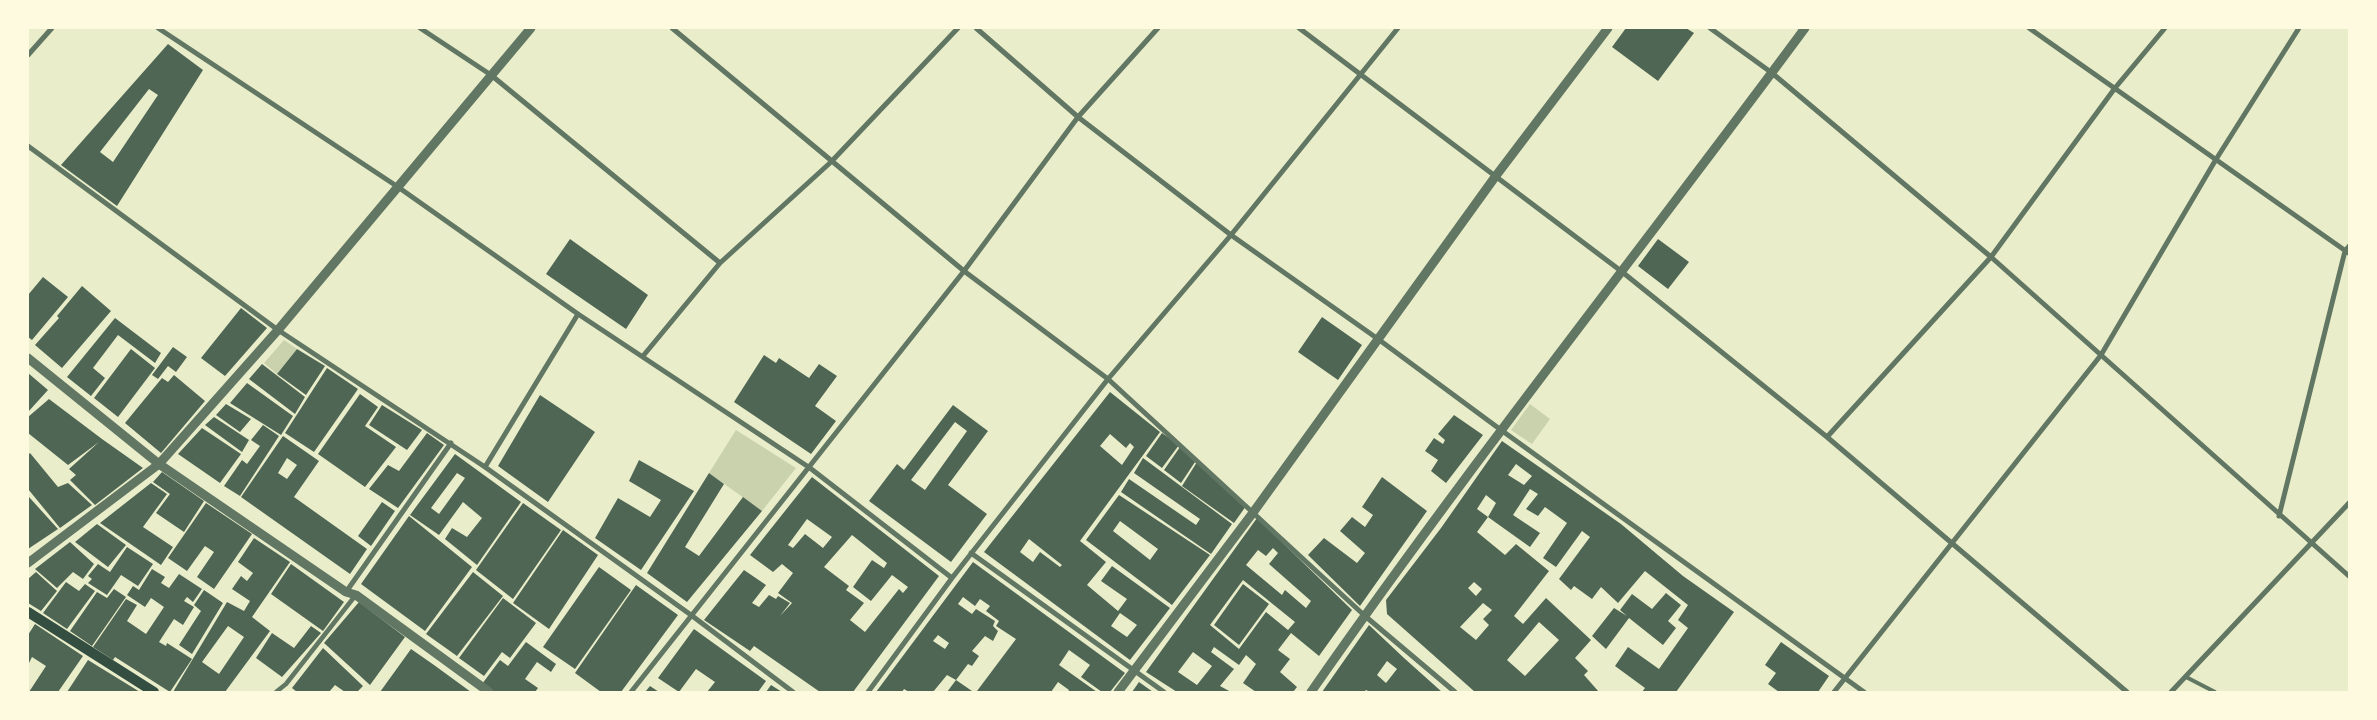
<!DOCTYPE html>
<html>
<head>
<meta charset="utf-8">
<style>
	body { margin:0 }
	#map { position:relative; width:2377px; height:720px; overflow:hidden; background:#e9edc9; font-family:Commissioner,sans-serif }
	canvas { display:block }
	.frame { position:absolute; inset:0; border:29px solid #fefae0; pointer-events:none }
</style>
</head>
<body>
<div id="map">
<canvas width="2377" height="720"></canvas>
<div class="frame"></div>
</div>
<script>
const ctx = document.querySelector('canvas').getContext('2d');
ctx.lineJoin = 'round';
function fill(path, color) { ctx.fillStyle = color; ctx.fill(path, 'evenodd'); }
function strokePath(path, color, width, dash) { ctx.strokeStyle = color; ctx.lineWidth = width; ctx.lineCap = dash ? 'butt' : 'round'; ctx.setLineDash(dash || []); ctx.stroke(path); }
fill(new Path2D(`
	M284,340L297,349L277,374L264,363Z
	M1530,404L1550,419L1532,444L1511,430Z
	M736,430L796,468L762,511L709,473Z`), '#cad2ad');
fill(new Path2D(`
	M1626,28H1686L1694,33L1658,81L1612,47Z
	M168,44L203,70L117,206L61,165ZM149,89L158,95L113,162L100,152Z
	M570,239L648,295L626,329L546,274Z
	M1658,239L1689,262L1668,289L1638,266Z
	M43,277L68,297L32,340L28,337V295Z
	M82,286L111,311L62,368L35,345L59,318L57,316Z
	M241,308L267,328L225,376L201,358Z
	M1322,317L1362,345L1338,380L1298,352Z
	M115,318L161,353L155,363L118,335L93,368L105,378L91,396L67,377Z
	M173,347L187,357L176,372L168,366L158,379L152,375Z
	M131,349L155,368L118,417L94,398Z
	M297,349L325,366L306,395L277,374Z
	M764,355L776,363L779,358L809,378L819,364L837,376L815,406L836,421L811,454L734,402Z
	M262,364L305,397L295,414L249,379Z
	M327,368L358,389L314,452L285,433Z
	M28,373L48,390L28,412Z
	M174,375L205,401L161,453L125,423L162,378L168,382Z
	M247,383L293,416L281,435L230,403Z
	M1110,392L1160,432L1080,541L1106,562L1087,585L1118,611L1127,599L1101,581L1112,566L1170,608L1130,660L984,552ZM1110,434L1126,448L1130,443L1134,447L1122,465L1100,446ZM1029,539L1062,565L1060,567L1040,552L1033,562L1020,552ZM1120,613L1137,625L1127,637L1111,626Z
	M360,394L378,407L365,426L396,447L365,487L318,454Z
	M540,395L595,432L548,502L498,466Z
	M49,399L102,439L143,468L95,505L70,480L76,475L69,469L99,442L68,465L28,433V417Z
	M226,404L251,419L240,432L216,415Z
	M382,405L422,430L407,450L369,425Z
	M953,405L988,431L948,485L987,514L951,562L869,501L897,464L904,470ZM955,422L967,431L925,490L911,480Z
	M1454,415L1483,435L1446,483L1431,471L1438,460L1425,451L1434,438L1443,444L1445,440L1438,434Z
	M214,417L249,440L242,452L205,425Z
	M263,425L279,436L240,496L224,486L242,460L247,464L260,446L251,440Z
	M202,428L241,454L220,483L178,454Z
	M427,433L444,445L398,508L369,489L388,465L399,471Z
	M1162,433L1179,445L1162,468L1146,456Z
	M283,436L319,461L294,497L367,549L350,574L241,497ZM287,458L297,465L287,479L278,473Z
	M1502,441L1621,524L1683,576L1734,612L1676,692H1642L1645,688L1615,666L1628,647L1659,669L1688,628L1678,620L1688,605L1645,571L1618,603L1601,587L1592,599L1574,586L1571,590L1559,579L1590,537L1582,531L1556,567L1543,558L1567,523L1545,507L1538,516L1526,509L1538,494L1530,489L1513,515L1540,533L1530,547L1488,517L1496,503L1486,495L1477,509L1488,517L1477,532L1505,555L1516,544L1549,571L1514,616L1523,624L1546,598L1591,640L1575,658L1588,671L1584,675L1599,692H1475L1387,614L1386,600L1441,528ZM1516,464L1532,476L1524,485L1508,475ZM1474,582L1482,589L1476,596L1468,588ZM1483,603L1492,610L1483,619L1489,625L1476,640L1460,627ZM1539,622L1559,640L1525,676L1507,660Z
	M1180,447L1195,462L1181,483L1164,470Z
	M30,453L58,487L68,483L92,505L60,528L28,489V455Z
	M455,454L521,502L477,565L445,539L452,528L467,537L482,518L463,502L439,535L410,515ZM457,473L465,478L439,514L431,508Z
	M1143,458L1232,524L1211,554L1121,492L1129,479L1196,525L1200,519L1134,473Z
	M639,460L694,491L641,570L595,538L618,498L650,517L661,500L629,481Z
	M1197,462L1246,506L1234,523L1182,486Z
	M162,472L204,501L184,532L156,513L170,494L153,482Z
	M709,473L724,484L685,547L699,556L743,497L762,511L687,602L647,573Z
	M812,477L939,576L853,692H820L754,646L750,651L704,620L744,570L766,585L752,603L759,607L769,595L776,599L778,596L790,603L780,616L792,603L778,593L793,573L782,564L773,572L750,555ZM807,519L832,537L823,548L805,534L793,548L788,545ZM852,535L887,563L884,568L872,560L853,587L871,601L892,575L908,587L903,593L899,589L865,632L850,620L864,603L846,590L849,586L824,567Z
	M1382,477L1427,511L1360,606L1308,555L1324,538L1357,563L1365,553L1340,531L1352,517L1365,527L1373,515L1362,507Z
	M151,483L167,494L143,527L173,547L161,565L100,523Z
	M1119,495L1210,555L1172,605L1086,540ZM1120,521L1158,549L1150,560L1113,531Z
	M29,497L58,529L28,549V498Z
	M382,502L395,511L371,546L358,536Z
	M206,503L252,534L214,589L197,577L214,552L205,546L187,571L168,558Z
	M523,503L561,530L513,599L476,570Z
	M409,516L472,567L425,631L361,584Z
	M1257,518L1352,610L1319,656L1291,633L1278,650L1290,659L1280,672L1297,687L1293,692H1256L1243,683L1256,664L1246,655L1239,665L1214,647L1211,652L1234,669L1220,686L1231,692H1177L1146,672ZM1273,548L1278,553L1269,564L1311,601L1306,608L1285,590L1282,595L1246,565L1258,550L1266,556ZM1243,580L1295,622L1288,630L1266,612L1239,649L1210,625ZM1193,652L1212,666L1197,685L1178,672Z
	M97,524L126,545L108,567L75,542Z
	M563,530L598,555L549,629L513,603Z
	M254,538L290,562L252,617L270,631L225,692H173L227,602L244,611L250,601L232,589L241,576L247,581L253,573L238,562ZM228,626L244,637L219,674L202,662Z
	M70,542L94,564L83,579L73,572L57,588L35,569Z
	M127,547L153,564L138,586L121,575L107,595L88,583L92,579L88,576L98,564L110,572Z
	M973,562L1125,673L1110,692H1102L1081,677L1090,665L1069,650L1059,665L1097,692H1068L1069,690L1058,682L1051,692H978L977,691L1016,639L996,626L999,621L986,611L990,606L980,599L975,606L963,597L958,604L972,614L976,609L995,621L993,626L998,631L993,641L985,636L972,651L979,656L972,666L968,664L956,680L947,675L933,692H909L904,689L902,692H876ZM938,635L949,643L945,649L933,641Z
	M291,564L344,602L323,631L271,594Z
	M599,567L631,590L575,669L543,647Z
	M152,569L165,577L161,583L169,588L179,574L202,589L193,602L187,597L184,601L194,607L183,625L174,619L159,642L166,646L167,643L192,659L170,692L115,657L113,660L93,647L126,599L137,605L127,621L146,634L164,607L151,598L145,607L127,595L133,586L139,590Z
	M36,572L57,591L41,611L28,603V579Z
	M473,572L503,596L457,656L426,634Z
	M66,582L79,591L85,584L95,591L67,629L43,613Z
	M1243,584L1269,604L1239,645L1214,625Z
	M636,585L678,615L621,692H601L575,673Z
	M114,589L126,597L92,646L70,631L97,592L107,598Z
	M204,590L223,603L192,654L179,645L201,611L194,605Z
	M1666,593L1681,605L1668,621L1676,628L1663,645L1629,618L1606,649L1592,636L1614,608L1627,616L1620,610L1632,594L1652,609Z
	M503,598L536,623L510,658L502,652L484,676L459,658Z
	M359,602L405,637L370,685L324,643Z
	M35,624L83,656L58,692H29L46,666L32,657L28,665V635Z
	M1369,625L1404,658L1442,692H1370L1366,690L1364,692H1322ZM1387,661L1397,669L1386,683L1377,675Z
	M311,626L321,633L282,677L256,658L272,633L294,648Z
	M694,629L766,681L758,692H707L715,682L696,669L679,692L658,678Z
	M526,642L556,664L551,672L537,662L525,679L538,688L535,692H493L482,684L500,660L508,666Z
	M1781,642L1829,676L1818,692H1779L1768,684L1776,673L1765,665Z
	M323,648L363,686L357,692H345L335,685L329,692H297L292,688Z
	M411,649L434,665L471,692H380Z
	M88,660L140,692H67Z
	M956,680L972,691L971,692H947Z
	M1139,682L1153,692H1132Z
	M771,685L782,692H766Z
	M650,686L659,692H645Z`), '#4f6655');
strokePath(new Path2D(`
	M2186,677L2215,692`), '#617663', 4);
strokePath(new Path2D(`
	M276,692L286,684L355,596`), '#617663', 4.5);
strokePath(new Path2D(`
	M158,28L398,187L578,314L810,468L952,578
	M420,28L491,75L720,263
	M672,28L964,271L1108,379L1365,616L1455,692
	M976,28L1078,117L1231,235L1378,339L1501,430L1864,692
	M1299,28L1621,271L1827,437L2127,692
	M1710,28L1772,73L1991,257L2350,577
	M2029,28L2350,254
	M28,55L52,28
	M28,146L278,330L485,467L691,615L793,692
	M643,356L720,263L831,162L958,28
	M1827,437L1991,257L2115,88L2165,28
	M485,467L578,314
	M2279,516L2345,251L2350,245
	M971,553L1164,692
	M346,592L451,443
	M631,692L964,271L1078,117L1158,28
	M868,692L952,578L1108,379L1231,235L1398,28
	M1834,692L2101,355L2215,161L2299,28
	M2171,692L2350,502`), '#617663', 5);
strokePath(new Path2D(`
	M28,358L159,464L346,592L356,595L489,692
	M28,563L159,464L278,330L531,28
	M1118,692L1252,514L1495,177L1608,28
	M1311,692C1469,465 1641,250 1805,28`), '#617663', 9);
strokePath(new Path2D(`
	M28,612L154,692`), '#344e41', 10);
</script>
</body>
</html>
